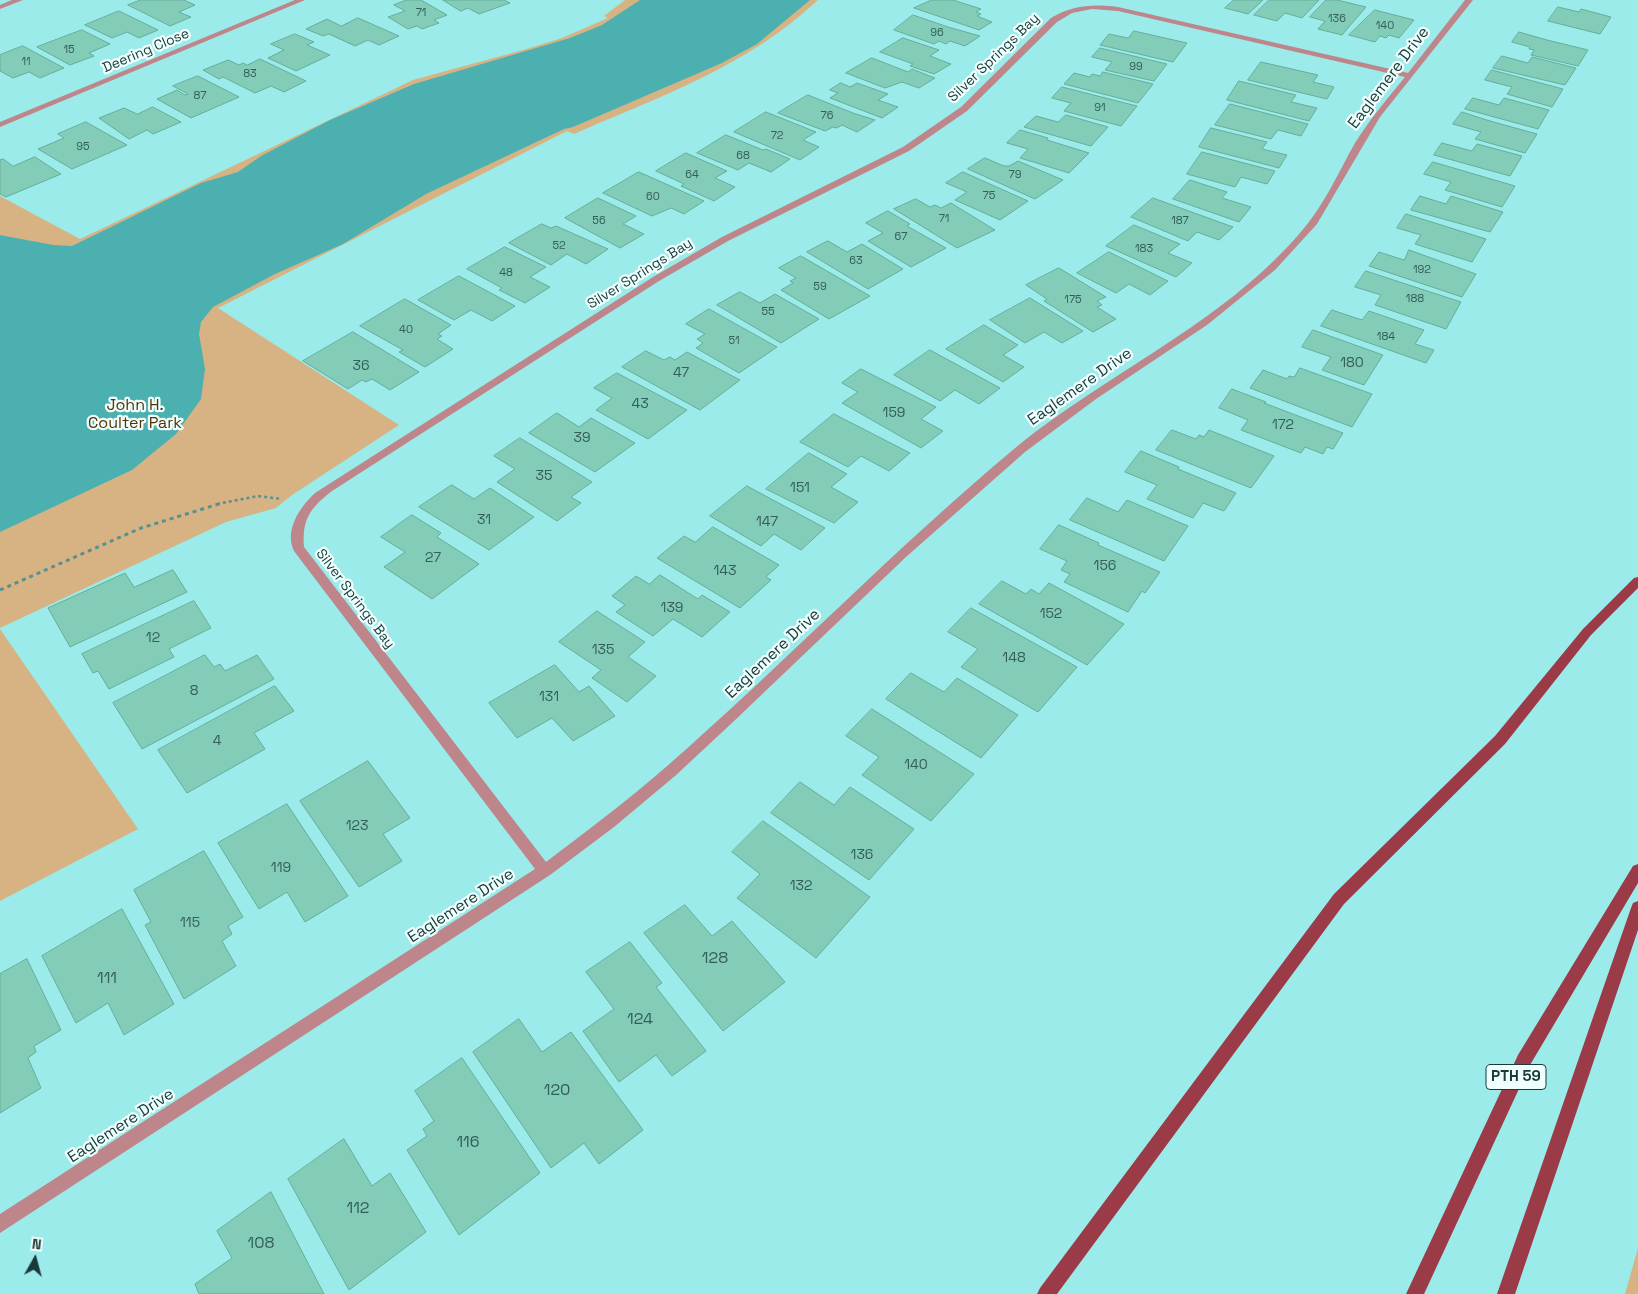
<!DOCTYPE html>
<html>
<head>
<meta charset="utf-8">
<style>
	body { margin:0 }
	#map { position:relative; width:1638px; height:1294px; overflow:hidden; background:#9aebea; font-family:"Space Grotesk",sans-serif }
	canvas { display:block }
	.north { position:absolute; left:10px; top:1234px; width:50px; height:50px; -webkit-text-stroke:4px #f0fffe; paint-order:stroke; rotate:7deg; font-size:14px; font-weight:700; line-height:20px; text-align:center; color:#183a39 }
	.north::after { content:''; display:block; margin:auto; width:18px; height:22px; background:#183a39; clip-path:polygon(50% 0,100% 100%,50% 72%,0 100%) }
</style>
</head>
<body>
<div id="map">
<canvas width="1638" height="1294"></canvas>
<div class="north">N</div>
</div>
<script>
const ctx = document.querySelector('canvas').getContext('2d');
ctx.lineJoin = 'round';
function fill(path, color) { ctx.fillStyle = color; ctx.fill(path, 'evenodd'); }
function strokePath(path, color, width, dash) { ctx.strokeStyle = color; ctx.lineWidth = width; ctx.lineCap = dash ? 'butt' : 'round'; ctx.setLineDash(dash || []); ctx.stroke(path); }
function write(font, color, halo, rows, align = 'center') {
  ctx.font = font + ' "Space Grotesk",sans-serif'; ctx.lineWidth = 4.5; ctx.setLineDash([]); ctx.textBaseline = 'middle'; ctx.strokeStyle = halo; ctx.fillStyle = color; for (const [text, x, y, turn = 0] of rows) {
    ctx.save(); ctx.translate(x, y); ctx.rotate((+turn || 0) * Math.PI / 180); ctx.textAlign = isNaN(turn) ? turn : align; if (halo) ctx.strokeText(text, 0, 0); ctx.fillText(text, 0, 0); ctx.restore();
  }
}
fill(new Path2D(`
	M625,0H818C746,67 663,95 574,134L567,131L218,308L399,425L292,495L276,508L226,522L0,628V196L80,239L413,80L523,50L562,38L608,18L604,16Z
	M0,629L138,829L0,901Z
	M1638,1248V1294H1625Z`), '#d7b383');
fill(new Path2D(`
	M640,0H810L757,44L722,63L573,127L564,129L426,194L343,244L275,274L213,307L201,322L199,334L205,369L201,399L176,434L132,470L0,532V235L53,245L72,246L201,183L238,172L261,156L330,120L414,84L570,38L602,25Z`), '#4bb0af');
const building = new Path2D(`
	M141,0H184L195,5L179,12L191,17L170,26L128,5Z
	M407,0H421L447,15L434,20L439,23L422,29L417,26L408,29L388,17L405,11L394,5Z
	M443,0H504L510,3L479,14L468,8L461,11Z
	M932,0H953L981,9L976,12L981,14L977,16L992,22L979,30L914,8Z
	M1234,0H1263L1248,14L1225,8Z
	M1269,0H1319L1302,18L1285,13L1277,21L1254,15Z
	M1326,0H1337L1366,7L1342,35L1318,29L1325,21L1310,17Z
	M1558,7L1579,12L1581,9L1611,17L1600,34L1548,21Z
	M1375,10L1414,20L1399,38L1389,35L1386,38L1380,36L1375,42L1349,35Z
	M119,11L158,30L139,38L127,32L112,38L85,25Z
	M913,15L948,27L980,36L965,46L950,41L946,44L939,41L934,44L894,30Z
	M358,18L399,36L379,45L368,40L355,46L329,34L323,36L306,29L327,19L341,26Z
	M82,30L110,44L89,53L94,56L70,65L37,47Z
	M1134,31L1187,43L1173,62L1100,45L1109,34L1128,38Z
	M1519,32L1547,40L1588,50L1578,66L1531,55L1534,50L1529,49L1530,47L1512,42Z
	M295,34L314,42L307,45L330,55L296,71L268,58L284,50L271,44Z
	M903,38L939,50L930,56L951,64L934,74L910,66L913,64L880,52Z
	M23,46L64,68L40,78L29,72L13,78L0,71V55Z
	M1100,48L1167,64L1154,81L1105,70L1112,62L1092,57Z
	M1502,56L1528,63L1532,57L1576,68L1565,85L1493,68Z
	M872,58L908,72L912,69L935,78L919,88L902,82L885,88L846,73Z
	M260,59L306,81L284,92L271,86L255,93L223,77L219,79L203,70L228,60L239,65L243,63L247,65Z
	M1261,62L1318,75L1313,82L1334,87L1327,99L1248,80Z
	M1492,70L1563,89L1552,107L1507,94L1512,87L1485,80Z
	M1103,72L1153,84L1138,103L1064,84L1074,73L1090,77L1092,74L1100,76Z
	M198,76L239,97L191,118L157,99L177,90L185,95L188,94L173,86Z
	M1239,81L1296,95L1291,102L1317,108L1309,121L1227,100Z
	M841,83L850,87L857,83L888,94L878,100L898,107L882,118L830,98L838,93L830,90Z
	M1062,87L1137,106L1121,126L1064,111L1071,103L1052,98Z
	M808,95L853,113L875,120L857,132L842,125L837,128L833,127L825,131L778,113Z
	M1473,98L1499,105L1504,98L1549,110L1538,129L1465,109Z
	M1230,104L1308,124L1301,136L1278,130L1271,139L1215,125Z
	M153,107L181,122L153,134L147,130L129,139L99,118L124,108L137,114Z
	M766,112L816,132L803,140L819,147L800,160L734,132Z
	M1462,112L1490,121L1537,134L1525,153L1475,139L1481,132L1453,124Z
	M1066,115L1108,127L1091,146L1024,127L1036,116L1058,122Z
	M86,122L127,145L72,169L38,149L64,138L58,134Z
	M1211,128L1267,142L1262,149L1287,155L1279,168L1199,147Z
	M1020,130L1048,138L1047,140L1089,153L1069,173L1020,158L1028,149L1007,143Z
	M726,135L763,150L766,149L790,159L771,172L749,163L738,170L697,153Z
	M1442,143L1472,151L1477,144L1522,156L1510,176L1434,155Z
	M1202,152L1275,171L1267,184L1241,177L1235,187L1187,174Z
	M686,153L727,171L715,178L735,187L714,201L681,186L684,184L656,171Z
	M35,157L61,174L6,197L0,194V160L3,159L13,166Z
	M985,158L1004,166H1009L1018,161L1063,180L1035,199L968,169Z
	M1433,162L1515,186L1502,207L1445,190L1451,182L1424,174Z
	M639,172L704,201L684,214L671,208L652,216L603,193Z
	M963,172L1028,201L1000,220L955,200L967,192L946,183Z
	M1190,180L1227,192L1222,198L1251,207L1239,222L1173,199Z
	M1420,196L1446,204L1451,196L1503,212L1490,232L1411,210Z
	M598,198L636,216L623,224L644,234L620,248L565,218Z
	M1153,198L1233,227L1219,240L1197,232L1188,241L1131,217Z
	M916,199L930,207L935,205L941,208L951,203L995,230L957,248L894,209Z
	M888,211L910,224L907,226L946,248L911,267L868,241L883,233L866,223Z
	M1406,214L1486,239L1472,262L1415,244L1421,235L1397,228Z
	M542,224L551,228L556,226L608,249L586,264L567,254L551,265L509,243Z
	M1134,225L1180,244L1168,253L1192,263L1176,277L1106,246Z
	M828,241L847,252L862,244L903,269L868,289L807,252Z
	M505,247L546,267L530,277L550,287L525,303L499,290L502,288L467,269Z
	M1409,250L1476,274L1462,297L1369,266L1379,252L1404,260Z
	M1109,252L1168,281L1150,295L1129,284L1116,293L1077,273Z
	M801,256L870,296L829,319L781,290L793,283L790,281L796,278L779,268Z
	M1059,268L1106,297L1097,301L1102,305L1097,307L1116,319L1093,332L1044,301L1047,299L1026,285Z
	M1366,271L1461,302L1446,329L1375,305L1381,295L1355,287Z
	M459,276L515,306L492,321L471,310L454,320L418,300Z
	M740,292L760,303L775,294L819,319L781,343L717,305Z
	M1030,298L1083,331L1062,343L1044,332L1025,343L990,320Z
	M405,299L451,325L438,334L442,336L437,339L453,349L425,367L399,352L403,350L360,326Z
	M709,309L777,347L739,373L696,348L703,343L697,339L705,334L686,324Z
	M1332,310L1362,320L1369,311L1424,330L1415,344L1434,350L1426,363L1321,326Z
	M984,325L1018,345L1003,355L1024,367L1003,382L946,349Z
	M1313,330L1383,355L1364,385L1322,370L1331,357L1302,347Z
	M353,332L419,372L390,390L372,379L366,382L362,380L348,389L303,361Z
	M930,350L1000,388L979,404L955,390L940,401L894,375Z
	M646,351L664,360L670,357L675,360L687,352L740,380L700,410L622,367Z
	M1300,368L1372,394L1352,427L1250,388L1263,370L1287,379L1289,376L1294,377Z
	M861,369L936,407L921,419L943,431L921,448L842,403L858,392L842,383Z
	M617,373L687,410L648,439L596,410L612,398L594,388Z
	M1232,389L1266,402L1264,403L1343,433L1333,449L1327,447L1323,454L1305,447L1301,453L1241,430L1248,420L1219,408Z
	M557,413L579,427L591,418L635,443L595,472L529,433Z
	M834,414L910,453L889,471L861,456L848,467L800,442Z
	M1172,430L1196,439L1199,435L1204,437L1209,430L1274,456L1251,488L1156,450Z
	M520,438L592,482L571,497L581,503L557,521L497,482L515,469L494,456Z
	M1141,451L1179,467L1178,469L1236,493L1224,511L1203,503L1193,518L1147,499L1157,485L1125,472Z
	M809,453L847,474L831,487L858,502L834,523L766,489Z
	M452,485L474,499L490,488L534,517L489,550L419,507Z
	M747,486L825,528L801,550L774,534L761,546L710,516Z
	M1087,498L1118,512L1127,500L1188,526L1164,561L1070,520Z
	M412,515L441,533L437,537L479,564L432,599L384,567L405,552L381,537Z
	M1059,525L1099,543L1098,545L1160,572L1145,593L1142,591L1128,612L1064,582L1070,574L1061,570L1067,561L1040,549Z
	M713,527L779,565L766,577L771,580L740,608L657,558L684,536L695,542Z
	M173,570L187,592L70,647L48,608L125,573L134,587Z
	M660,575L698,599L702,595L730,612L702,637L673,619L653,636L616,612L625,605L612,596L636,576L649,584Z
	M1002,581L1026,594L1031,589L1039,594L1049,583L1124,624L1087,665L979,604Z
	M194,601L211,628L169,649L174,657L109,689L98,671L93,673L82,654Z
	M971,608L1077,667L1038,712L961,667L978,649L948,632Z
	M597,611L645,642L628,657L656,676L627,702L592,678L601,670L559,642Z
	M205,655L214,667L220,664L225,671L257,655L274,679L142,749L113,703Z
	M555,665L579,692L589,686L615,716L573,741L552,718L517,738L489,703Z
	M911,673L944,692L957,678L1018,715L981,758L886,699Z
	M275,686L294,711L254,733L265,749L187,793L158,750Z
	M872,709L974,774L931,821L862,775L879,757L846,736Z
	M368,761L410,818L383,834L402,861L359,887L300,801Z
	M800,782L834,805L850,787L914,829L869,880L771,813Z
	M287,804L348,896L305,922L287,892L259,909L218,843Z
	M763,821L870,897L816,958L737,898L760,874L732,852Z
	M204,851L243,917L228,926L232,934L222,941L236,966L184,999L145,925L151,922L134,890Z
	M685,905L712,936L732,921L785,982L723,1031L644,933Z
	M122,909L174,1004L124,1035L108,1003L76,1023L42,956Z
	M630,942L662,983L656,987L706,1051L672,1076L656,1055L619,1082L583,1031L614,1009L586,972Z
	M27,959L61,1030L34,1046L36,1052L28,1058L41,1088L0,1113V974Z
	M519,1019L542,1052L571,1032L643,1130L599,1164L584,1143L551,1168L473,1052Z
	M462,1058L540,1173L459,1235L407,1150L427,1136L423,1129L434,1121L415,1091Z
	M344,1139L372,1186L390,1173L426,1232L349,1290L288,1179Z
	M271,1192L324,1294H199L195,1284L232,1258L217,1231Z`);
fill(building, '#83ccb8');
strokePath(building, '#65ad9a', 1);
strokePath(new Path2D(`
	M217,504L258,496L282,499`), '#589190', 2.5, [3, 3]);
strokePath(new Path2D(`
	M0,590L141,528L222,503`), '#589190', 3, [4, 4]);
fill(new Path2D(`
	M295,0H305L0,127V122Z
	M1465,0H1473L1380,117L1317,224L1275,270L1207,325L1096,399L1025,452L906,557L733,722L675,776L614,827L550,875L0,1233V1214L535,869L294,551C284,530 300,507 315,493L653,277L722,237L903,147L961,107L1051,18C1073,5 1093,4 1118,7L1408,73ZM1092,9L1118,11L1405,77C1387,99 1370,119 1355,143C1338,173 1324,206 1300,233C1221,325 1106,373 1014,449C893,550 785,663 666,767C628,800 587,831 546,862L304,547C302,519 310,508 332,491L659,281L728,241L909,151L967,111L1057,22L1072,13Z`), '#be868a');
fill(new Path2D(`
	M12,0H23L0,9V5Z`), '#be868a');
fill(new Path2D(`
	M1638,577V588L1591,635L1505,744L1344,904L1057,1294H1037L1040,1288L1334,894L1495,736L1583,629L1634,578Z
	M1638,864V883L1530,1065L1424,1294H1406L1518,1055L1633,866Z
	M1638,901V930L1515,1294H1497L1631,908L1633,903Z`), '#9c3b48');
write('11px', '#335e59', null, [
	["71",421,13],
	["136",1337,19],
	["140",1385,26],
	["96",937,33],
	["15",69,50],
	["11",26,62],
	["99",1136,67],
	["83",250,74],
	["87",200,96],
	["91",1100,108],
	["76",827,116],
	["72",777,136],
	["95",83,147],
	["68",743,156],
	["64",692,175],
	["79",1015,175],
	["75",989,196],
	["60",653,197],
	["71",944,219],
	["56",599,221],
	["187",1180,221],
	["67",901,237],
	["52",559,246],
	["183",1144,249],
	["63",856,261],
	["192",1422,270],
	["48",506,273],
	["59",820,287],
	["188",1415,299],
	["175",1073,300],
	["55",768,312],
	["40",406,330],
	["184",1386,337],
	["51",734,341]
]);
write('14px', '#183a39', '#f0fffe', [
	["Deering Close",146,51,-23],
	["Silver Springs Bay",994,58,-44],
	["Silver Springs Bay",640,274,-32],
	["Silver Springs Bay",355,599,53]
]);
write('14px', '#335e59', null, [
	["180",1352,363],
	["36",361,366],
	["47",681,373],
	["43",640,404],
	["159",894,413],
	["172",1283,425],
	["39",582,438],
	["35",544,476],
	["151",800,488],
	["31",484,520],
	["147",767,522],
	["27",433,558],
	["156",1105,566],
	["143",725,571],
	["139",672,608],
	["152",1051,614],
	["12",153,638],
	["135",603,650],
	["148",1014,658],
	["8",194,691],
	["131",549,697],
	["4",217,741],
	["140",916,765],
	["123",357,826],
	["136",862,855],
	["119",281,868],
	["132",801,886],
	["115",190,923]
]);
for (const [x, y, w] of [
	[1516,1077,60]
]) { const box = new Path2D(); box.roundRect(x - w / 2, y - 12.5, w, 25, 4); ctx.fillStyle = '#f0fffe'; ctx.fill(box); strokePath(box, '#183a39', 1); }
write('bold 15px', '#183a39', null, [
	["PTH 59",1516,1077]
]);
write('16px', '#183a39', '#f0fffe', [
	["Eaglemere Drive",1389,78,-53],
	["Eaglemere Drive",1080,387,-35],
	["Eaglemere Drive",773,654,-43],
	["Eaglemere Drive",461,906,-33],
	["Eaglemere Drive",121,1126,-33]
]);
write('16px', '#523502', '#f0fffe', [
	["John H.",135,406],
	["Coulter Park",135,424]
]);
write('16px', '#335e59', null, [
	["128",715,959],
	["111",107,979],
	["124",640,1020],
	["120",557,1091],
	["116",468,1143],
	["112",358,1209],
	["108",261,1244]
]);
</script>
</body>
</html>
